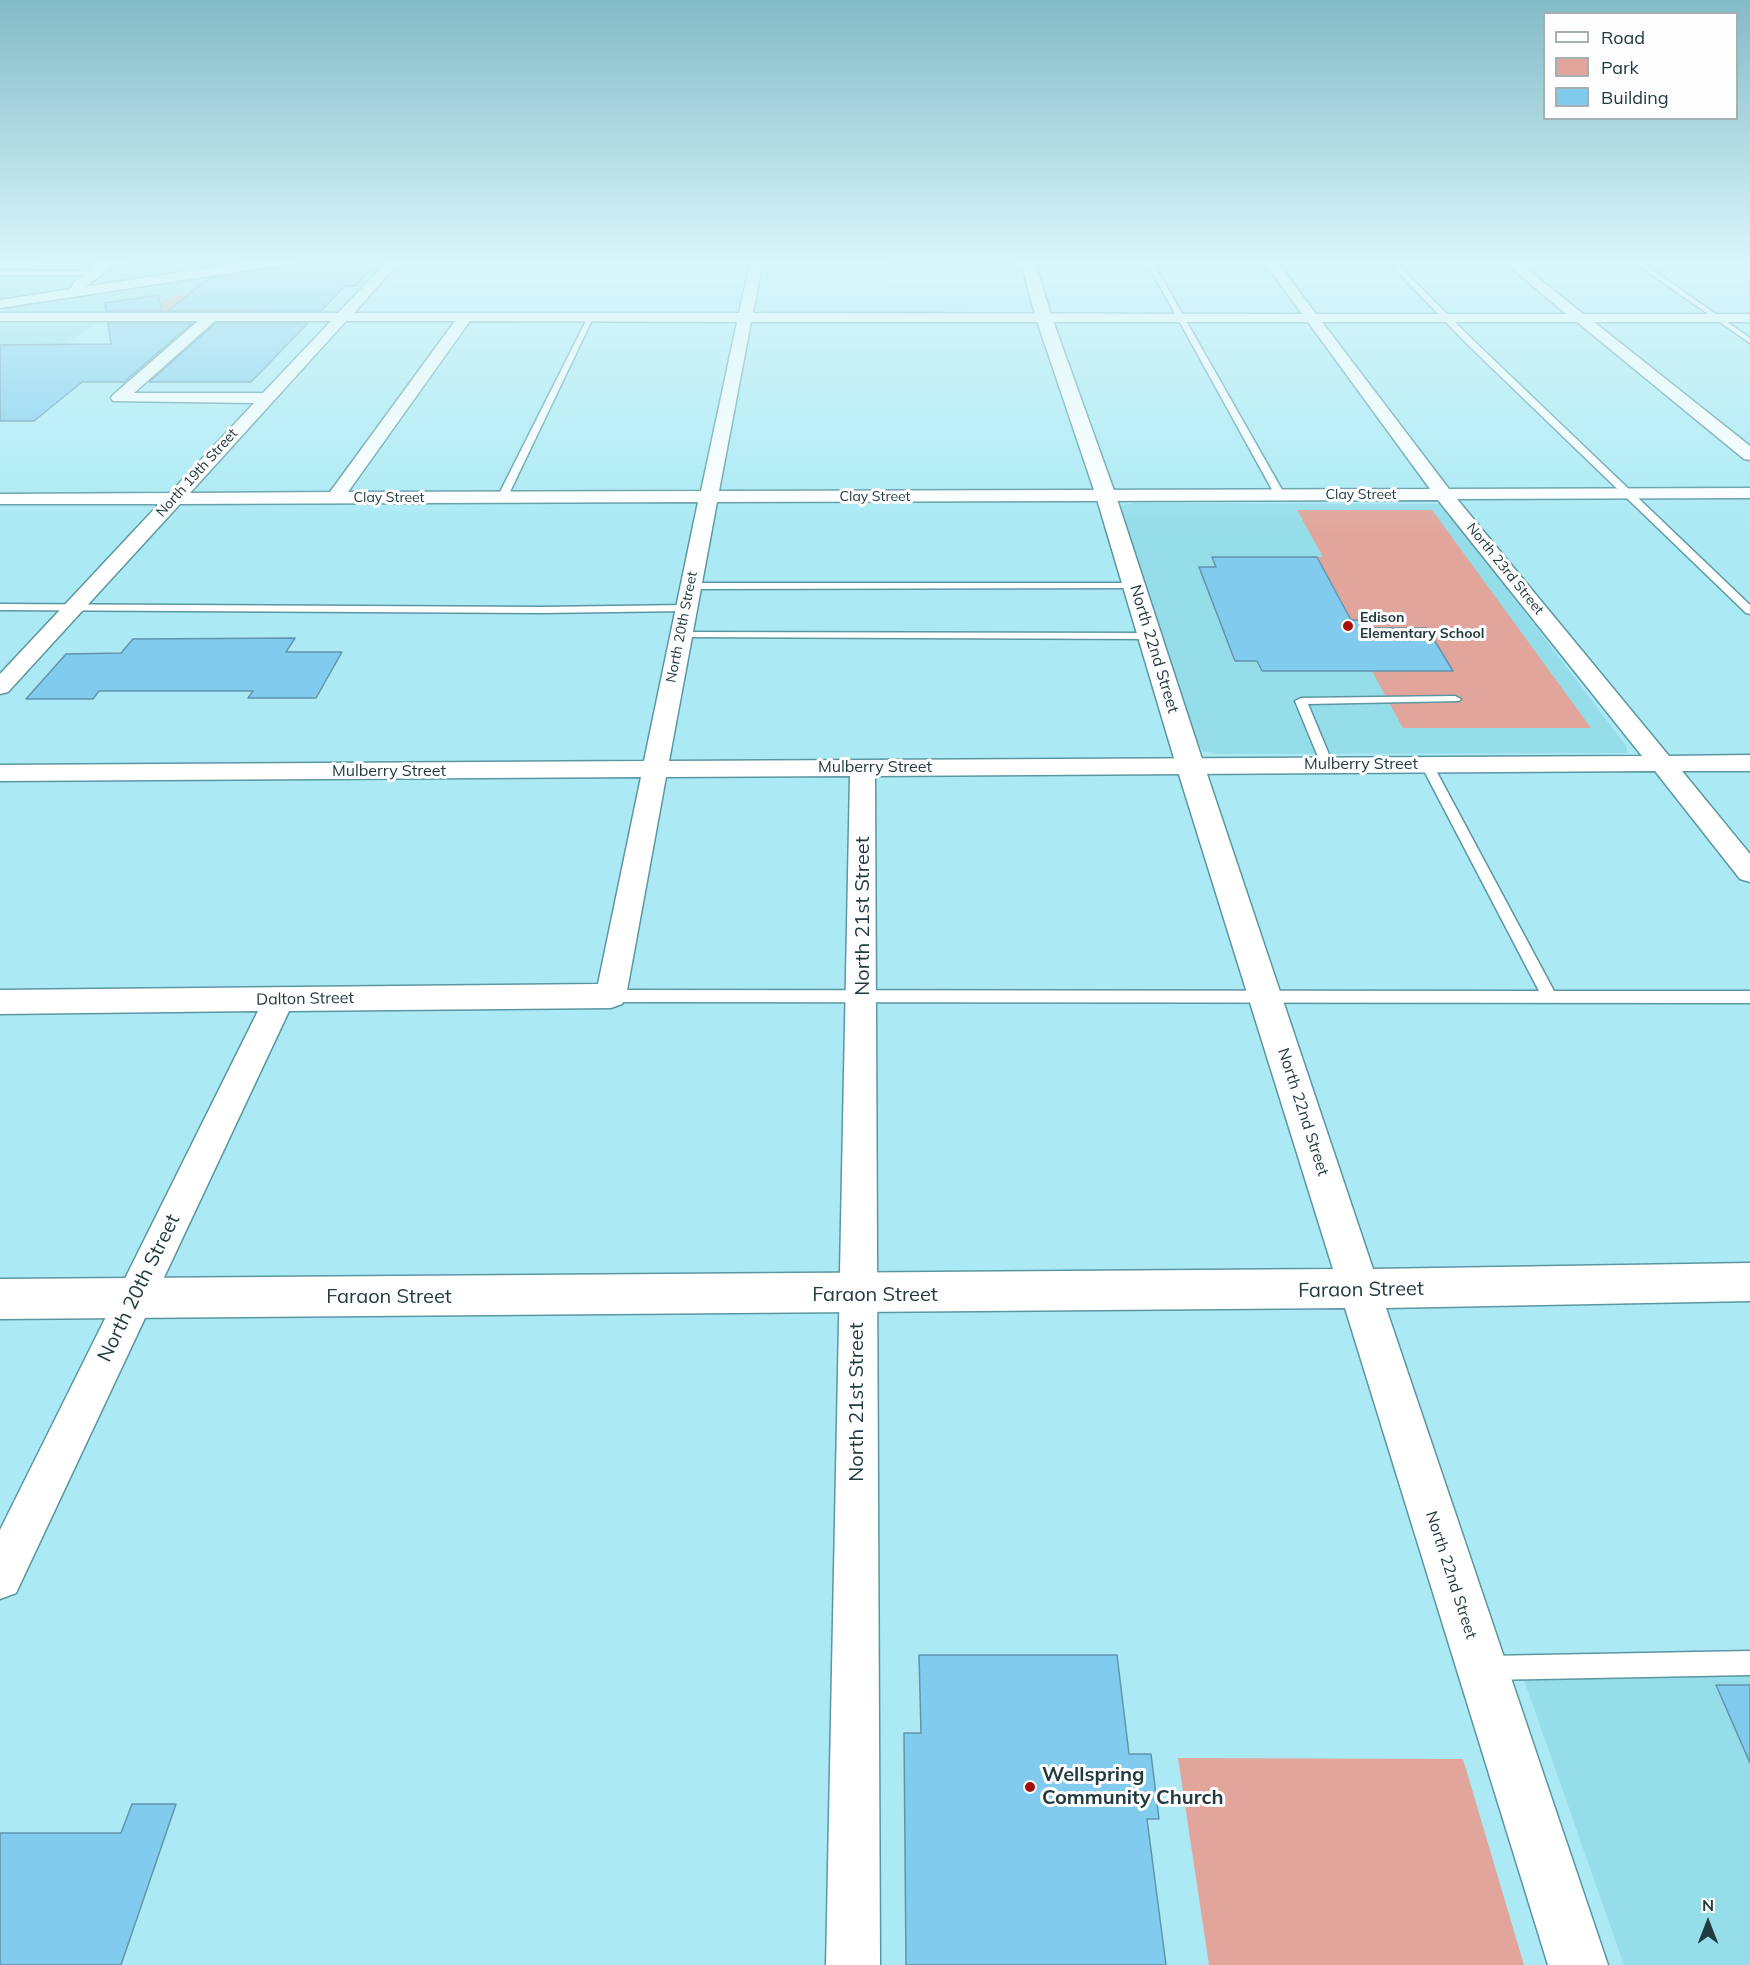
<!DOCTYPE html>
<html>
<head>
<meta charset="utf-8">
<style>
	body { margin:0 }
	#map { position:relative; width:1750px; height:1965px; overflow:hidden; background:#abeaf4; font-family:Mulish,sans-serif }
	canvas { display:block }
	.legend { position:absolute; left:1543px; top:12px; width:195px; height:108px; box-sizing:border-box; background:#fefefe; border:2px solid #a6b0b2; margin:0; padding:8px 10px; list-style:none; font-size:18px; color:#223b40 }
	.legend li { display:flex; align-items:center; gap:12px; height:30px }
	.legend b { width:30px; border:2px solid #a6b0b2 }
	.north { position:absolute; left:1678px; top:1893px; width:60px; height:60px; -webkit-text-stroke:4px #fefefe; paint-order:stroke; rotate:0deg; font-size:16px; font-weight:700; line-height:24px; text-align:center; color:#223b40 }
	.north::after { content:''; display:block; margin:auto; width:21px; height:27px; background:#223b40; clip-path:polygon(50% 0,100% 100%,50% 72%,0 100%) }
</style>
</head>
<body>
<div id="map">
<canvas width="1750" height="1965"></canvas>
<ul class="legend">
<li><b style="height:8px;background:#fff"></b>Road</li>
<li><b style="height:16px;background:#e2a59b"></b>Park</li>
<li><b style="height:16px;background:#80cbee"></b>Building</li>
</ul>
<div class="north">N</div>
</div>
<script>
const ctx = document.querySelector('canvas').getContext('2d');
ctx.lineJoin = 'round';
function fill(path, color) { ctx.fillStyle = color; ctx.fill(path, 'evenodd'); }
function strokePath(path, color, width, dash) { ctx.strokeStyle = color; ctx.lineWidth = width; ctx.lineCap = dash ? 'butt' : 'round'; ctx.setLineDash(dash || []); ctx.stroke(path); }
function write(font, color, halo, rows, align = 'center') {
  ctx.font = font + ' Mulish,sans-serif'; ctx.lineWidth = 6; ctx.setLineDash([]); ctx.textBaseline = 'middle'; ctx.strokeStyle = halo; ctx.fillStyle = color; for (const [text, x, y, turn = 0] of rows) {
    ctx.save(); ctx.translate(x, y); ctx.rotate((+turn || 0) * Math.PI / 180); ctx.textAlign = isNaN(turn) ? turn : align; if (halo) ctx.strokeText(text, 0, 0); ctx.fillText(text, 0, 0); ctx.restore();
  }
}
fill(new Path2D(`
	M45,259H102L84,272L26,271Z
	M128,259H268L106,284L97,282Z
	M319,259H387L361,287H278L146,314H9L2,312V309L21,304Z
	M764,263H888V282H760Z
	M0,275H79L54,291L0,300Z
	M0,324H95L0,394Z
	M1134,503L1438,504L1445,507L1627,747V753L1216,754L1203,751L1197,742L1121,508L1123,505Z
	M1750,1654V1965H1624L1516,1657Z`), '#95dde9');
fill(new Path2D(`
	M172,295H269L247,314H146Z
	M1297,510H1432L1591,728H1403L1372,671H1453L1427,629H1364L1359,620H1351L1317,557H1323Z
	M1178,1758L1463,1759L1524,1965H1209Z`), '#e2a59b');
const building = new Path2D(`
	M334,259H380L355,286H345L321,311H168L209,278Z
	M158,295L162,311H106L105,303Z
	M108,323H192L124,382H82L34,421H0V345L111,344Z
	M216,323H308L251,382H149Z
	M1212,557H1317L1351,620H1359L1364,628H1427L1453,671H1262L1257,661H1235L1199,567H1216Z
	M295,638L286,652H342L316,698H248L253,691H99L93,699H26L66,654L121,653L133,639Z
	M919,1655H1117L1129,1754H1151L1159,1819H1147L1166,1965H906L904,1733H921Z
	M1716,1685H1750V1763Z
	M132,1804H176L121,1965H0V1833H121Z`);
fill(building, '#80cbee');
strokePath(building, '#6294ac', 1.5);
const lane = new Path2D(`
	M1145,259H1151L1285,495L1283,497L1275,495Z
	M1385,259H1392L1473,340L1750,605V614L1746,613L1467,344Z
	M1629,259H1637L1750,338V343Z
	M1028,260L1030,263L394,264L391,262L394,260Z
	M0,271H96L99,273L96,275H0Z
	M588,317L593,318L507,498L499,500L497,498Z
	M1135,583L1139,584V588L690,589L685,586L690,583Z
	M0,604L542,607L686,605L691,608L686,611L542,613L0,610Z
	M681,632L1151,633L1156,636L1151,639L677,637L676,635Z
	M1455,696L1461,699L1459,701L1308,704L1333,764L1327,768L1321,764L1295,701L1301,698Z
	M1426,759L1432,763L1554,991H1750V1003L611,1002L606,1000L603,996L606,992L611,990L1539,991L1420,763Z
	M1750,1651V1675L1487,1680L1479,1676L1475,1668L1479,1660L1487,1656Z`);
const street = new Path2D(`
	M389,259H402L354,313H739L751,259H763L753,313L1302,314L1262,259H1275L1316,314H1566L1501,259H1515L1583,314H1750V322H1594L1750,446V460L1744,459L1577,322H1322L1449,489L1750,488V498L1457,499L1669,756L1750,755V771H1682L1750,854V882L1740,879L1655,771L875,776L880,1965H826L850,776L666,777L626,996L622,1004L611,1008L289,1011L16,1593L0,1599V1530L258,1011L0,1014V990L598,984L641,777L0,781V765L644,761L698,502L180,504L8,692L0,694V674L159,504H0V494L170,493L254,403L113,401L111,398L113,395L198,321H0V313H338ZM215,321H331L263,393H134ZM346,321H455L330,492L190,493ZM470,321L737,322L701,491L348,492ZM751,322H1308L1430,489L719,491ZM1438,500L1642,756L669,761L717,502Z
	M1743,259H1750V264Z`);
const secondary = new Path2D(`
	M106,259H123L85,287L81,295H71L69,292L74,282Z
	M1020,259H1034L1052,318L1116,496L1204,765L1373,1269L1750,1263V1301L1386,1308L1608,1965H1548L1345,1308L0,1319V1279L1333,1269L1176,765L1096,496L1036,318Z`);
const primary = new Path2D(`
	M265,259H302L295,263L0,308V300Z`);
strokePath(lane, '#5b97a1', 3);
strokePath(street, '#5b97a1', 3);
strokePath(secondary, '#5b97a1', 3);
strokePath(primary, '#5b97a1', 3);
fill(lane, '#fff');
fill(street, '#fff');
fill(secondary, '#fff');
fill(primary, '#fff');
const sky = ctx.createLinearGradient(0, 0, 0, 534);
sky.addColorStop(0, '#83bbc7');
sky.addColorStop(0.49, '#d9f6fa');
sky.addColorStop(1, '#d9f6fa00');
ctx.fillStyle = sky;
ctx.fillRect(0, 0, 1750, 534);
for (const [x, y, r, color] of [
	[1348,626,6,"#a5110a"],
	[1030,1787,6,"#a5110a"]
]) { const dot = new Path2D(); dot.arc(x, y, r, 0, 2 * Math.PI); ctx.fillStyle = color; ctx.fill(dot); strokePath(dot, '#fefefe', 2); }
write('14px', '#223b40', '#fefefe', [
	["North 19th Street",197,473,-48],
	["Clay Street",1361,495],
	["Clay Street",875,497],
	["Clay Street",389,498],
	["North 23rd Street",1505,569,51],
	["North 20th Street",682,627,-79]
]);
write('bold 14px', '#223b40', '#fefefe', [
	["Edison",1360,618],
	["Elementary School",1360,634]
], 'left');
write('16px', '#223b40', '#fefefe', [
	["North 22nd Street",1154,649,73],
	["Mulberry Street",1361,764],
	["Mulberry Street",875,767],
	["Mulberry Street",389,771],
	["Dalton Street",305,999,-1],
	["North 22nd Street",1303,1112,72],
	["North 22nd Street",1451,1575,72]
]);
write('20px', '#223b40', '#fefefe', [
	["North 21st Street",863,916,-90],
	["North 20th Street",139,1288,-64],
	["Faraon Street",1361,1290,-1],
	["Faraon Street",875,1295],
	["Faraon Street",389,1297],
	["North 21st Street",857,1402,-90]
]);
write('bold 20px', '#223b40', '#fefefe', [
	["Wellspring",1042,1775],
	["Community Church",1042,1798]
], 'left');
</script>
</body>
</html>
